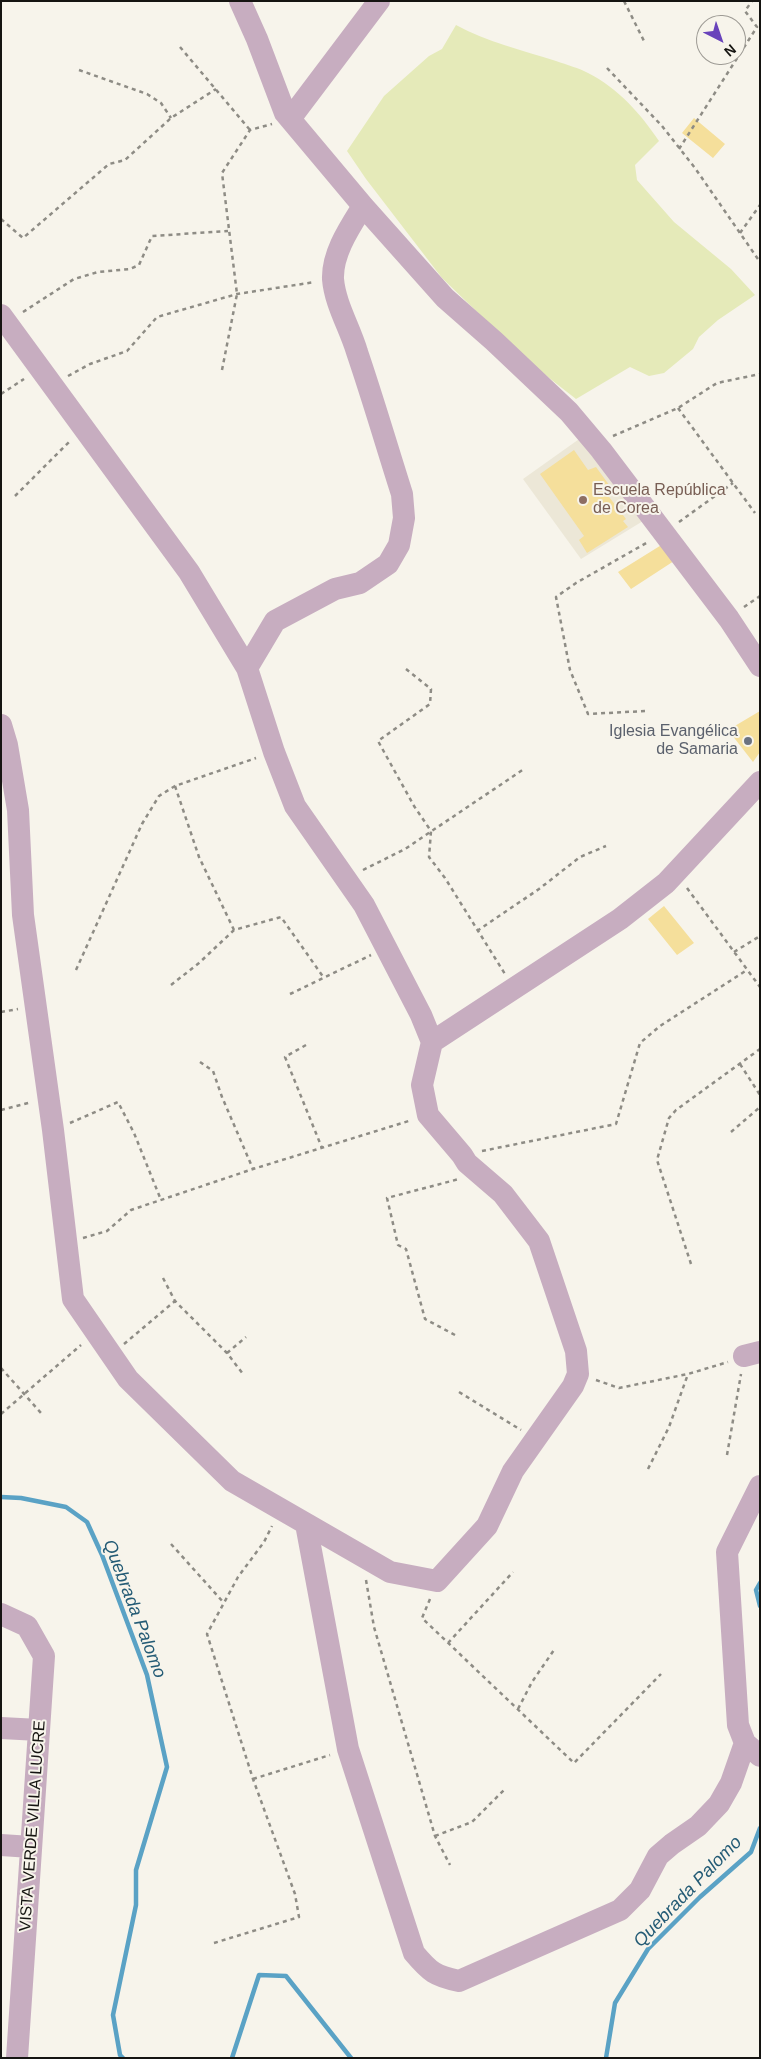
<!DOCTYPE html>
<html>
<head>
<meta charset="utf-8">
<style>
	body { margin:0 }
	#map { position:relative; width:761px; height:2059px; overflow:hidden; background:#f7f4eb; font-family:Arial,sans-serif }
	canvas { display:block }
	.frame { position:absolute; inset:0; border:2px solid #151411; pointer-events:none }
	.north { position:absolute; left:696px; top:15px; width:50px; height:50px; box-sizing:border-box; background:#f7f4eb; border:1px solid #9d9a94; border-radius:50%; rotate:139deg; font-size:14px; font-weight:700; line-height:20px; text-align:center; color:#151411 }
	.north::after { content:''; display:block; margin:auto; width:18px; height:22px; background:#6943bb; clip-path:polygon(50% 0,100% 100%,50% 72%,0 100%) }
</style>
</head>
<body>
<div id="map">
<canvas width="761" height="2059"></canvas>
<div class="frame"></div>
<div class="north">N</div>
</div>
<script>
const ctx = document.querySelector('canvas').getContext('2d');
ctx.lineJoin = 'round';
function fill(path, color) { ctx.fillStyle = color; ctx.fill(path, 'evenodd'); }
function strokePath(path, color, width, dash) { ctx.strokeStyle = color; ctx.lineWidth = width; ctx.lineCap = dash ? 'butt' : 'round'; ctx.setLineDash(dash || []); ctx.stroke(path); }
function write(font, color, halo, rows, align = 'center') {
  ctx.font = font + ' Arial,sans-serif'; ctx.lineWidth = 4; ctx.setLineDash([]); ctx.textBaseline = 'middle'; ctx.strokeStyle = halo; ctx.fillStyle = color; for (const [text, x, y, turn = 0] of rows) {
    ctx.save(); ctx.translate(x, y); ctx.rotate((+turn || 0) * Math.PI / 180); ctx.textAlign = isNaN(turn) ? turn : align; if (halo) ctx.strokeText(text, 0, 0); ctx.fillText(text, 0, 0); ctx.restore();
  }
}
fill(new Path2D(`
	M582,437L643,521L581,559L523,479Z`), '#ece7d7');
fill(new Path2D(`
	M456,25C487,42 522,50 556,61C567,65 579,68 588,73C619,89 640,113 659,141L635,165L637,180L674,222L731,269L755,295L718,320L699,337L693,349L664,373L649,376L630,367L576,399L530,363L442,278L366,179L347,151L384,96L429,56L442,49Z`), '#e5eab9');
strokePath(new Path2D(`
	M1,1497L21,1498L66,1507L87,1522L102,1555L147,1675L167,1767L136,1870V1905L113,2015L120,2055L123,2058
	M760,1583L756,1590L760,1606
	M232,2058L259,1975L286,1976L351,2058
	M606,2058L615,2003L648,1949L700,1897L751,1852L760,1828`), '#5aa2c5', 4.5);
fill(new Path2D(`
	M694,118L725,144L713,158L682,133Z
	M574,450L588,470L596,467L612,489L606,493L626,519L623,521L628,527L587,553L579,540L584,536L540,474Z
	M663,544L674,561L631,589L618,572Z
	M760,711V752L753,762L728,730Z
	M664,906L694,943L677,955L648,919Z`), '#f5df9b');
strokePath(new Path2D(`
	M624,1L645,43
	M180,47L250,130
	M607,68L662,126L695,168L760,262
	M79,70L147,94L161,103L171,118
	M679,149L757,27L745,11L752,1
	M1,219L23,238L109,164L125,160L171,118L216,89
	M740,233L760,205
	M23,312L74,279L98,272L130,269L139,265L152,236L228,231
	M222,370L237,294L222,173L250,130L272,124
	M68,376L90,364L127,351L157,317L237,294L315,282
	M1,394L24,379
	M678,408L755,513
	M613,436L678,408L717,383L760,374
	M15,496L70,441
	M679,522L733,483
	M744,607L760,596
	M406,669L431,689L430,704L378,741L414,806L431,831L429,857L445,878L505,974
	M645,711L588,714L570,670L556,597L576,583L648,542
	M175,786L199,857L234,930
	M363,870L405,849L524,769
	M687,888L760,987
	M477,931L539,889L580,857L606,846
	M734,952L760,936
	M76,970L142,824L159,796L175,786L256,758
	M171,985L199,963L234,930L281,917L324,978
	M290,994L371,955
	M1,1012L18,1009
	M306,1045L285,1057L322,1148
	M200,1062L213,1071L222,1097L253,1169
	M740,1064L760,1095
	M1,1110L32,1102
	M70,1123L118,1102L134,1133L161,1200
	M731,1132L760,1107
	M482,1151L616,1124L640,1043L660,1026L747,970
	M83,1238L107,1231L131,1210L253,1169L412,1120
	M691,1264L657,1160L669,1118L676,1110L760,1049
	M163,1278L175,1301L227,1353L243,1374
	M455,1335L425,1319L406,1249L398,1245L387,1198L459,1179
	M124,1344L175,1301
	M227,1353L246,1337
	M1,1368L41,1413
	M596,1380L619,1388L688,1374L728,1362
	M459,1392L521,1430
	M1,1414L81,1345
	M727,1455L741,1374
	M648,1469L669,1427L688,1374
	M171,1544L224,1603
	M366,1580L374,1627L435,1836L450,1865
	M430,1599L422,1618L574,1763L661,1674
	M448,1643L513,1572
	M518,1709L532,1682L554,1650
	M253,1779L330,1755
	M435,1836L472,1822L504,1790
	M214,1943L299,1917L295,1894L253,1779L207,1634L238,1577L264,1542L272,1526`), '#8e8c85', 2.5, [4, 4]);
strokePath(new Path2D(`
	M240,1L257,39L285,113L363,206L445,298L494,341L569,412L601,450L729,619L760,666
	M290,119L379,1
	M1,315L189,572L247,668L274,752L295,806L364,905L421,1015L432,1042L422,1085L428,1115L462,1155L467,1163L503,1194L539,1241L576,1351L578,1374L573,1386L513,1471L487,1526L437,1581L390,1572L232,1481L128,1379L73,1299L53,1130L23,915L18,810L7,745L1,725
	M247,668L275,621L335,589L360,583L388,564L399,545L404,518L402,494C387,447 373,399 357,352C350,328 335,304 333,279C332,253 350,227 363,206
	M432,1042L620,919L666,883L760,782
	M744,1356L760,1352
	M760,1486L727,1552L738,1725L745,1743L760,1756
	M306,1524L348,1749L414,1953C430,1972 435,1976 459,1981L620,1910L640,1890L658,1856L672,1844L698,1826L719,1804L731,1783L745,1743
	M1,1614L27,1626L44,1656L17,2058
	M1,1728L39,1730
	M1,1845L31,1847`), '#c7adc0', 22);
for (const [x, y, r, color] of [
	[583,500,5,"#8d6e63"],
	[748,741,5,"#6b7280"]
]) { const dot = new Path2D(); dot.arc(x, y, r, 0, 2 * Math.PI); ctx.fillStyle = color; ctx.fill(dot); strokePath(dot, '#f7f4eb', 2); }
write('16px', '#785e54', '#f7f4eb', [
	["Escuela República",593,491],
	["de Corea",593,509]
], 'left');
write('16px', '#5b616d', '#f7f4eb', [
	["Iglesia Evangélica",738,732],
	["de Samaria",738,750]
], 'right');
write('16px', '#151411', '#f7f4eb', [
	["VISTA VERDE VILLA LUCRE",33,1826,-86]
]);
write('italic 18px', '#245b75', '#f7f4eb', [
	["Quebrada Palomo",134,1609,69],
	["Quebrada Palomo",688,1892,-46]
]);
</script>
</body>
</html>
